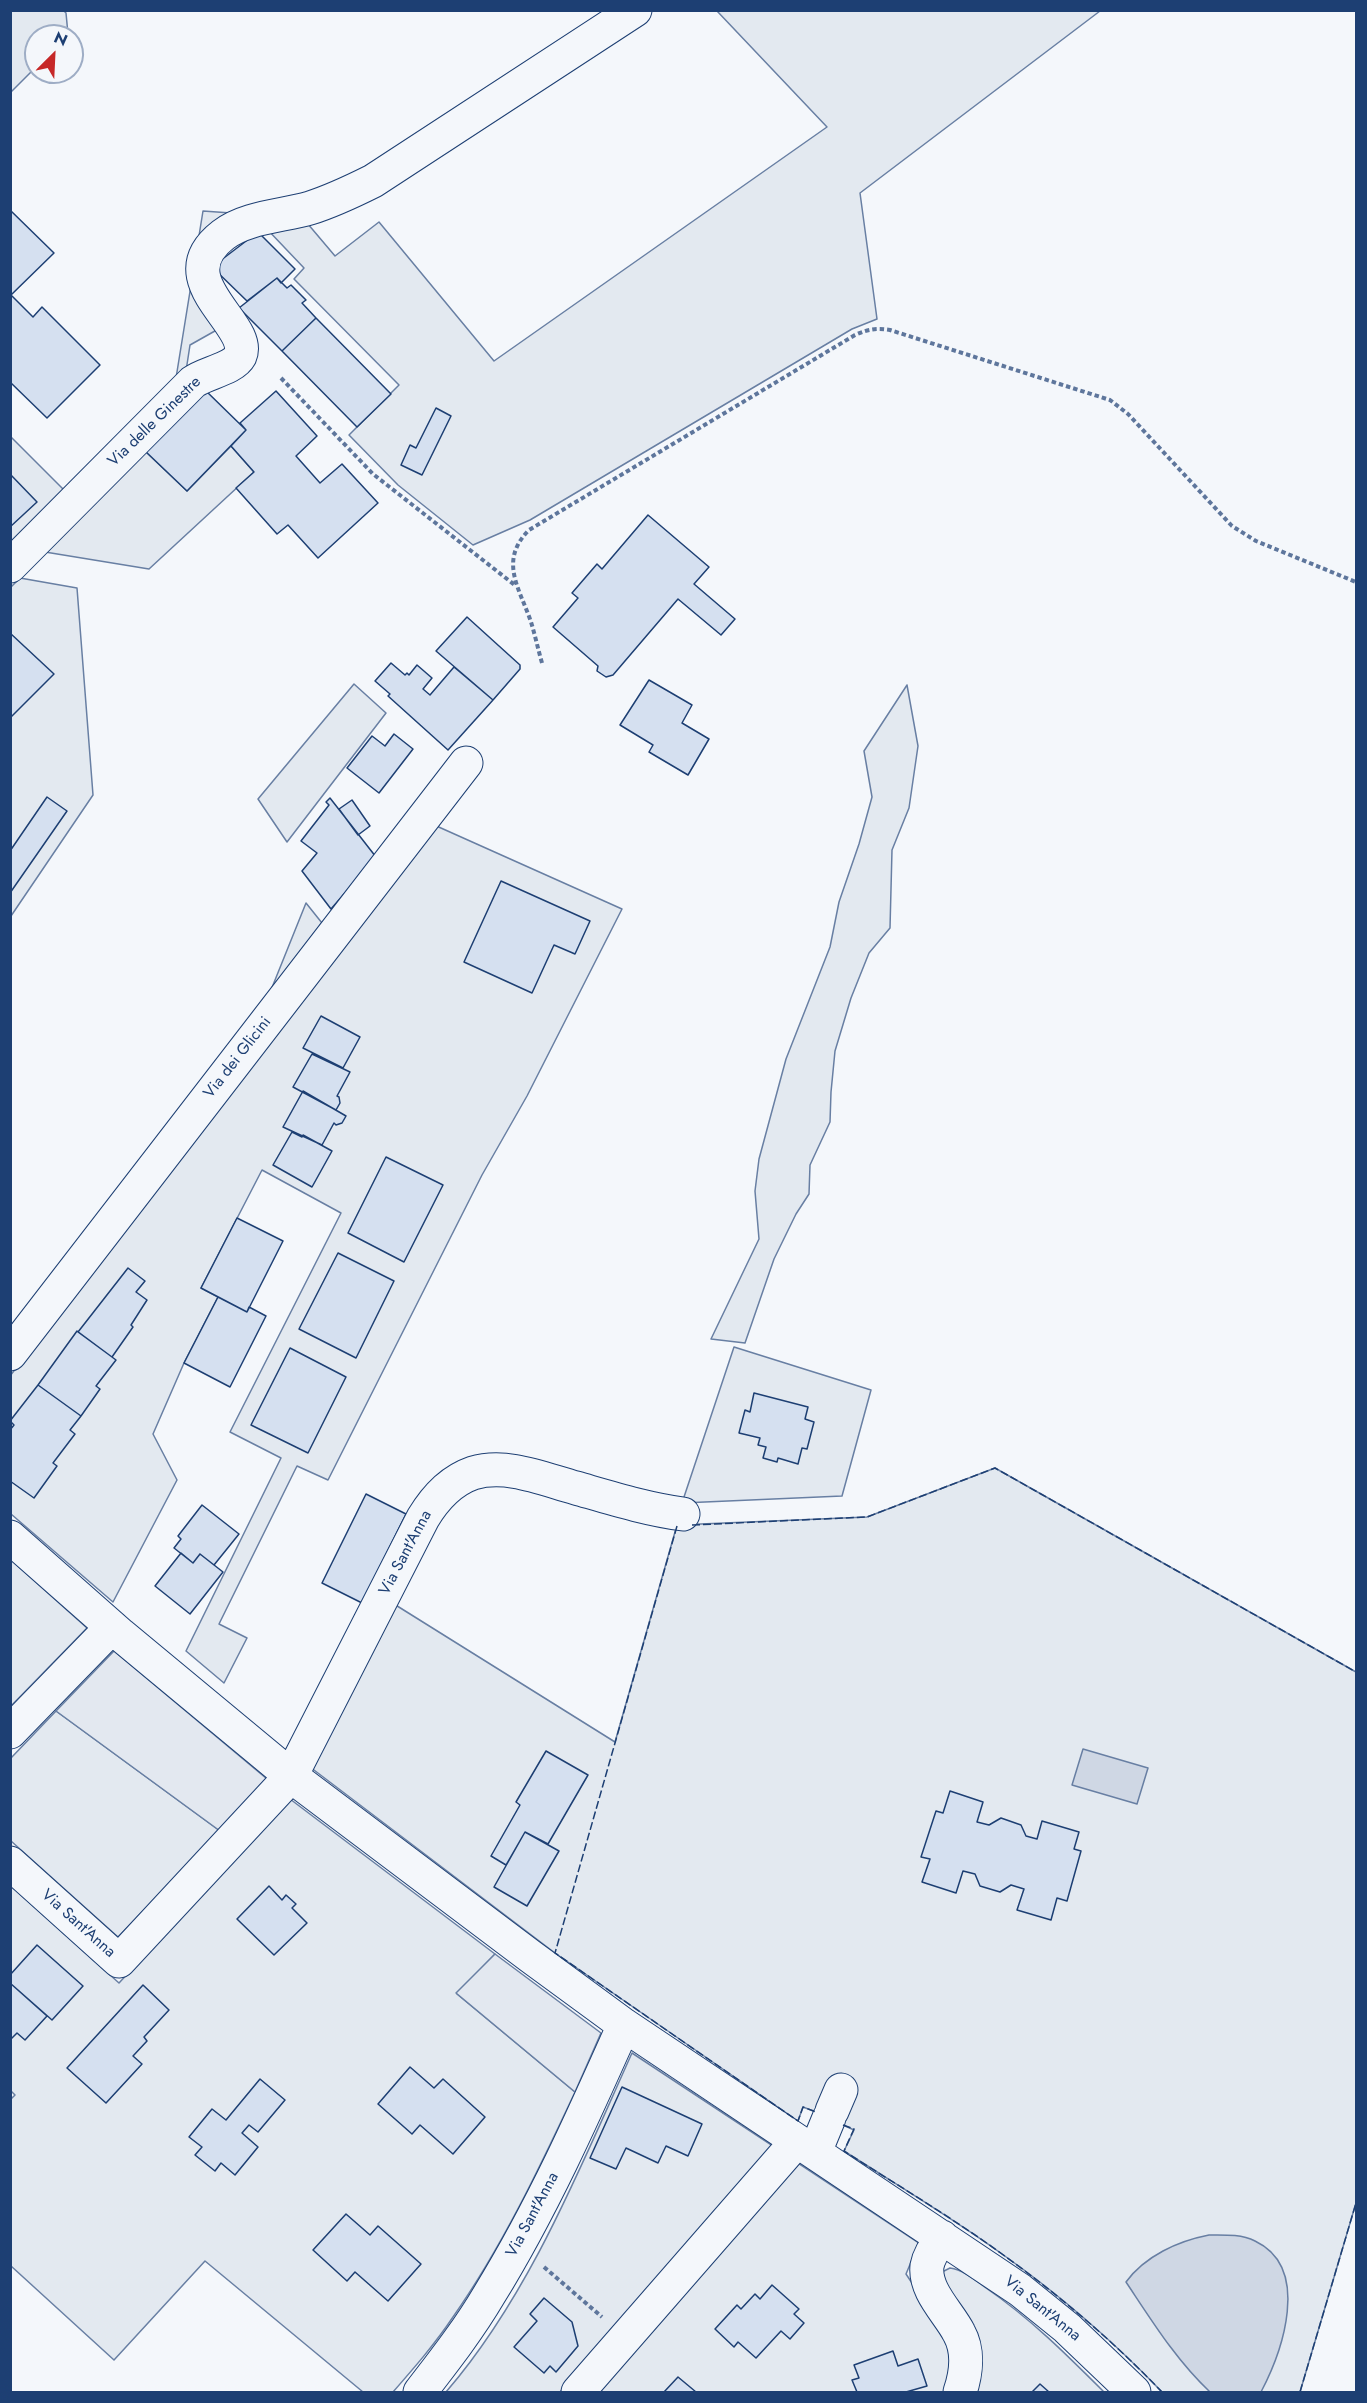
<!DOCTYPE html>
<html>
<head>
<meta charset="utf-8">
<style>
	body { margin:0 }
	#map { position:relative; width:1367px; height:2403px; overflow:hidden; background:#f4f7fb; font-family:Jost,sans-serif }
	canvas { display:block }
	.frame { position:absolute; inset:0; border:12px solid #1d3f73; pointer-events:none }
	.north { position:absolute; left:24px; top:24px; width:60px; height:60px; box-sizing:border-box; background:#f4f7fb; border:2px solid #9eadc5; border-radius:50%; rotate:24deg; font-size:16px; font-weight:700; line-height:24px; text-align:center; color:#1d3f73 }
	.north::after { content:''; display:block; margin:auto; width:21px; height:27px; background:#c62828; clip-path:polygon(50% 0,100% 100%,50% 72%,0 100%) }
</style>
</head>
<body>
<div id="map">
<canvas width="1367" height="2403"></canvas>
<div class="frame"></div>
<div class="north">N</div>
</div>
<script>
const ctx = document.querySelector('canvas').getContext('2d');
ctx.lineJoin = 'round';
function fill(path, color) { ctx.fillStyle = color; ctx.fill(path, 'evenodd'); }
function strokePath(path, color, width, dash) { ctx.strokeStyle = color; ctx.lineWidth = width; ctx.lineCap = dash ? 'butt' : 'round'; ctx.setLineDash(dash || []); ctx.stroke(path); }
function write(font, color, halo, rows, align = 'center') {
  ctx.font = font + ' Jost,sans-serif'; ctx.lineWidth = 4.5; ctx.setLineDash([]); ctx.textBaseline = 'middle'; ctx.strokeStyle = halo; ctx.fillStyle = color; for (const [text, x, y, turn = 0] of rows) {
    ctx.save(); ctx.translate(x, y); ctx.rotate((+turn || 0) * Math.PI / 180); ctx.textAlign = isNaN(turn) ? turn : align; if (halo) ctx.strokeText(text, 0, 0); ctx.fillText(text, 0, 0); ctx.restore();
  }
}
const green = new Path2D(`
	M10,11H64L66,13L68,34L67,36H36V67L11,92Z
	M717,11H1100L860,193L877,319L852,329L530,520L473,545L398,485L349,435L399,385L294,279L304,268L265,227L302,217L335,256L379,222L494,361L827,127Z
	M203,211L245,214L214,228L222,327L190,345L186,371L176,378Z
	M11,437L64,490L11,544Z
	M231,446L254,472L149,569L45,552L144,450L187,491Z
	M20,578L77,588L93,795L11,916L10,588Z
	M354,684L386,713L287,842L258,799Z
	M907,685L918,746L909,808L892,850L890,928L869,953L851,998L835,1051L831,1092L830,1122L810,1165L809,1194L796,1214L774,1259L745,1343L711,1339L759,1239L755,1191L759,1159L786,1059L830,947L839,902L859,844L872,797L864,751Z
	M432,824L622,909L527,1096L482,1175L328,1480L297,1466L219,1624L247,1638L224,1683L186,1651L281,1458L230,1432L341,1213L262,1170L201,1288L218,1297L184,1363L153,1434L177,1480L113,1602L11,1514L10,1376Z
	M306,903L322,923L271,990Z
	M734,1347L871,1390L842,1496L682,1503Z
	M995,1468L1356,1672V2203L1300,2392H1162C1113,2341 1060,2295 1002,2254C951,2217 897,2185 844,2151L854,2130L843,2125L846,2118L816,2112L803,2107L798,2121L555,1953L310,1767L394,1604L615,1742L677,1525L867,1517Z
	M11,1560L87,1628L11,1706Z
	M56,1711L220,1831L118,1937L11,1841V1758Z
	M290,1799L495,1954L457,1994L575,2092C539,2169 502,2247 453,2317C435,2344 414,2368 393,2392H363L205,2261L114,2360L11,2266L10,2100L15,2095L11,2091V1886L119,1983Z
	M632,2053L773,2146L560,2392H446C529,2296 580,2168 632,2053Z
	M798,2163L919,2243L906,2274L939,2324L951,2355L946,2392H599Z
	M950,2268C964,2270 975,2280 986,2288C1030,2318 1067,2355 1104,2392H973L942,2272Z`);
fill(green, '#e3e9f0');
strokePath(green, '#687fa3', 1.5);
const parking = new Path2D(`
	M114,1651L267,1779L220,1831L56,1711Z
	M495,1954L601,2033L575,2092L456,1993Z`);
fill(parking, '#e3e8f0');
strokePath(parking, '#687fa3', 1.5);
const water = new Path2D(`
	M1083,1749L1148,1768L1137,1804L1072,1785Z
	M1209,2235C1224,2235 1241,2234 1255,2241C1312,2268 1282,2352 1261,2392H1210C1176,2360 1152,2321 1126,2282C1145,2256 1178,2241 1209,2235Z`);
fill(water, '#cfd7e4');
strokePath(water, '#687fa3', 1.5);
const building = new Path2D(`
	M10,210L54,253L11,295L33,317L42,307L100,365L47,418L10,382Z
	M258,232L295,269L281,283L277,278L247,301L212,267Z
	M277,278L287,288L291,285L306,300L302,303L316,318L282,351L239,308Z
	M316,318L391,394L357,427L282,351Z
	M204,389L246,430L187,491L144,450Z
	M276,391L317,436L296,456L320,483L342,464L378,503L318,558L288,525L277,534L236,488L254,472L231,446L246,430L240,423Z
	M436,408L451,416L422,475L401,465L410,445L416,448Z
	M10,474L37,502L10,527Z
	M648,515L709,567L694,584L735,619L721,635L678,599L613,675L606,677L597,671L598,666L553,627L578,598L572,593L597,564L602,569Z
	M467,617L520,665V669L493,700L436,651Z
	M10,633L54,674L10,718Z
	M391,663L405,675L407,673L409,675L417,665L432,678L423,689L430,695L454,667L493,700L448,750L388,696L390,694L375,681Z
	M649,680L692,705L682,723L709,739L688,775L649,752L653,745L620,725Z
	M394,734L413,749L379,793L347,768L372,736L385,746Z
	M47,797L67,811L10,893V851Z
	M330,798L376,857L331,909L302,871L317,853L301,841L329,805L326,802Z
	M352,800L370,826L358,835L339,809Z
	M501,881L590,921L575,954L554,945L532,993L464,962Z
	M321,1016L360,1037L343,1068L303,1048Z
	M312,1054L350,1072L337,1096L339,1097L340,1103L336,1110L293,1087Z
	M303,1091L346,1116L342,1123L336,1125L334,1123L322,1145L283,1127Z
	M292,1132L302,1137L303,1135L332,1151L312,1187L273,1165Z
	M386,1157L443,1185L404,1262L348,1233Z
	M237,1218L283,1241L247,1312L201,1288Z
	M338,1253L394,1281L356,1358L299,1329Z
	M128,1268L145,1281L136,1292L147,1300L131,1325L133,1327L112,1357L78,1332Z
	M218,1297L247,1312L249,1307L266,1316L230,1387L184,1363Z
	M77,1331L116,1360L96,1386L100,1389L81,1416L38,1385Z
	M290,1348L346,1377L308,1453L251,1425Z
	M38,1385L81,1416L70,1430L75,1434L53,1463L57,1466L34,1498L10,1481V1430L14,1425L10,1421Z
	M754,1393L808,1407L805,1419L814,1422L807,1449L802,1448L798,1464L778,1458L777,1462L763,1458L766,1447L758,1445L760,1438L739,1433L745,1410L750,1412Z
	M366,1494L406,1514L362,1603L322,1583Z
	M202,1505L239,1534L214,1565L200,1554L193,1563L174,1548L181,1539L178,1536Z
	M181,1553L193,1563L200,1554L223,1572L190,1614L155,1586Z
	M546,1751L588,1775L548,1844L525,1832L506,1865L491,1856L520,1805L516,1802Z
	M950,1791L983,1802L977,1822L989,1825L1001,1818L1021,1825L1026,1836L1037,1839L1042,1821L1079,1832L1074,1849L1081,1851L1067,1901L1057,1898L1051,1920L1017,1910L1024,1889L1011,1885L1000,1892L980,1886L975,1874L963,1871L956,1893L922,1882L930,1859L921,1857L936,1811L943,1813Z
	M525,1832L559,1851L527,1906L494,1887Z
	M269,1886L282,1900L286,1895L296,1904L292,1908L307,1923L274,1955L237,1919Z
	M37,1945L83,1986L52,2020L10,1983V1975Z
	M10,1983L47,2016L25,2040L17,2033L10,2040Z
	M143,1985L169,2010L144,2037L147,2041L133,2056L142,2064L106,2103L67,2068Z
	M410,2067L434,2088L443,2079L485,2117L453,2154L420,2125L412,2134L378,2104Z
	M260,2079L285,2100L258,2132L249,2125L242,2133L258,2147L235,2175L221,2163L215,2171L195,2155L202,2147L189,2137L212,2109L226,2120Z
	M622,2087L702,2124L688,2156L666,2146L658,2163L626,2148L616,2169L590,2158Z
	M346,2214L370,2235L378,2226L421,2264L388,2301L355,2272L347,2281L313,2250Z
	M772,2285L799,2309L794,2314L804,2323L790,2339L781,2331L756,2358L738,2342L734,2347L715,2329L737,2305L741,2309L755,2294L760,2299Z
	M544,2298L572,2322L578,2346L556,2372L550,2366L544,2373L514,2347L537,2321L530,2314Z
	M893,2351L898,2366L918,2359L927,2386L906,2392H857L852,2380L859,2378L854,2365Z
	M678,2377L696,2392H664Z
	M1040,2384L1049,2392H1032Z`);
fill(building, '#d5e0f0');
strokePath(building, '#1d3f73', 1.5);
const minor = new Path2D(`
	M10,566L193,382C205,373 233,369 240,356C254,324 164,281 223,235C246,217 283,216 310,208C332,201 353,191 373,181L635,10
	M10,1354L466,763
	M10,1537L121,1635L291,1776L530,1956L624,2025L1020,2290L1067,2328L1134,2392
	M10,1732L112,1627
	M10,1863L119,1961L291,1776L423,1518C435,1498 450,1481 473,1473C507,1463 543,1479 576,1488C611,1498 646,1509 683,1514
	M832,2111L841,2090
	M815,2152L829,2118
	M942,2237C936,2246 929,2255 927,2266C924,2291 949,2313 959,2333C969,2351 966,2374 960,2392
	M420,2392C444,2361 469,2329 489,2295C542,2209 583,2117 624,2025
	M578,2392L797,2141`);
strokePath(minor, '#1d3f73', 35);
strokePath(new Path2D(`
	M281,378L373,474L516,586
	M542,663C538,649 535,635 531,622C520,589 498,561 529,530L855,335C868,329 877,328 890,330L1110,400L1128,414L1232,526L1256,541L1356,582
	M544,2267L602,2317`), '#5e769c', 4, [4.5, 3]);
strokePath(minor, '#f4f7fb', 33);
strokePath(new Path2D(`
	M692,1525L867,1517L995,1468L1356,1672
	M677,1526L555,1953L798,2121L803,2107L816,2112
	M843,2125L854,2129L844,2151C897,2185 951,2217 1002,2254C1060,2296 1113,2341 1162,2392
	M1300,2392L1356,2203`), '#1d3f73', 1.5, [8, 3]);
write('16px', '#1d3f73', '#f4f7fb', [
	["Via delle Ginestre",155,422,-44],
	["Via dei Glicini",238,1058,-52],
	["Via Sant'Anna",406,1553,-62],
	["Via Sant'Anna",78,1924,42],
	["Via Sant'Anna",533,2215,-62],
	["Via Sant'Anna",1042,2309,39]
]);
</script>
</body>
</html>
